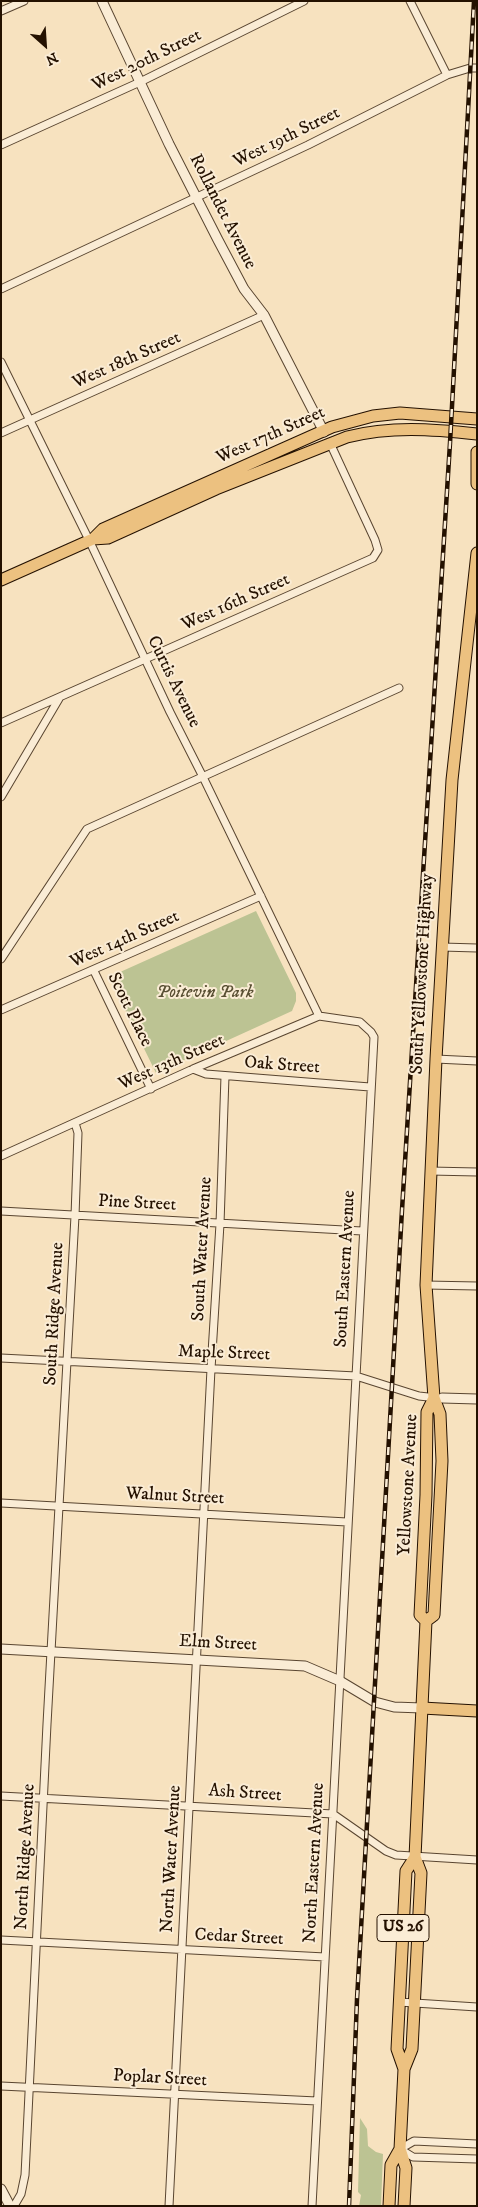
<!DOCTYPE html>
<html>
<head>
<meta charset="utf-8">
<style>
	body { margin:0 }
	#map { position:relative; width:478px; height:2207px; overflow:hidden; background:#f7e2bf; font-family:"IM FELL DW Pica",serif }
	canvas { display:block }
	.frame { position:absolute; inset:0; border:2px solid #241100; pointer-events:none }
	.north { position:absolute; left:20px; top:20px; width:50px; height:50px; -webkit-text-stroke:4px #faecd5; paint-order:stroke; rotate:154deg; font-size:14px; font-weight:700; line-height:20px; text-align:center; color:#241100 }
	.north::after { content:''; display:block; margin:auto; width:18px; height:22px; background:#241100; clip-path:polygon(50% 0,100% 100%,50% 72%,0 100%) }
</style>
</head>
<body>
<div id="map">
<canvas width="478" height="2207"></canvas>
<div class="frame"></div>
<div class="north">N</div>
</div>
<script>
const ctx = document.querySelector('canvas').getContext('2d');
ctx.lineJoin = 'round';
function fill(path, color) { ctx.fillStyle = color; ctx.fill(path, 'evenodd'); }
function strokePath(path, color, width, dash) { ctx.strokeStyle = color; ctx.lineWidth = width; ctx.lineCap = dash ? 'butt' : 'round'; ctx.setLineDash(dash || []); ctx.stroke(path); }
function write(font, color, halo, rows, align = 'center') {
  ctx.font = font + ' "IM FELL DW Pica",serif'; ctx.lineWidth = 4; ctx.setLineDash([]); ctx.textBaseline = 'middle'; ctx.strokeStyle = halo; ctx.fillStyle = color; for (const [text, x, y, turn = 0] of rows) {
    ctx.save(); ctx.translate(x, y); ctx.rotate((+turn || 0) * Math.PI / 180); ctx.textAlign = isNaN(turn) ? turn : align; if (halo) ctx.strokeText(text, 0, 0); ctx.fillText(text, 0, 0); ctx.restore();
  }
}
fill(new Path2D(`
	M256,911L296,993V1001L292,1011L156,1073L109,977Z
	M360,2118L367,2129L368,2146L376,2152L383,2154L381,2206H359L361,2195L358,2192Z`), '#bcc393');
const minor = new Path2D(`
	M410,1L447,75
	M1,11L24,1
	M1,145L140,82L304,1
	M1,289L308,145L447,75L470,68H477
	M1,362L89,540L170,712L203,777L319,1016
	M1,433L264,315
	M1,723L373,558L378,550L375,540L330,443
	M1,797L60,697
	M442,947L477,948
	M1,959L87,829L399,688
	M94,971L151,1089
	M1,1010L261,896
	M436,1059L477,1061
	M193,1069L206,1074L370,1087
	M1,1156L193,1069L319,1016L360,1022L371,1032L374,1037L312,2206
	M430,1171L477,1172
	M1,1211L362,1231
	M426,1285L477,1286
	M1,1358L356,1376L419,1396L437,1398
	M1,1503L347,1522
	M1,1796L333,1814L386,1851L396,1855L477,1860
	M1,1940L325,1957
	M399,2002L477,2007
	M1,2086L317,2101
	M477,2144L414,2141L400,2149L413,2157L477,2159
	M14,2206L21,2194L25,2175L47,1724L75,1216L78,1133L75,1123
	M169,2206L211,1369L220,1224L225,1076`);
const tertiary = new Path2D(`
	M102,1L169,144L218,240L244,289L264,315L324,432
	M442,1398L477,1399
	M1,1649L305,1666L340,1681L375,1702L394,1707L422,1708
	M1,2189L10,2206`);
const primary = new Path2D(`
	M93,539L108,538L216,489L347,437C390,426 432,429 477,434
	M1,580L93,539L103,529L332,427L373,416L400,413L477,419
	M422,1708L477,1711`);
const trunk = new Path2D(`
	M477,452V484
	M426,1621L434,1615L442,1461L440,1414L434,1398L426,1285L436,1059L452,780L477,553
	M404,2069L397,2049L406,1871L415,1857
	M389,2206L391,2165L400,2149
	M404,2206L406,2168L400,2149L404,2069L412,2049L421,1873L415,1857L426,1621L420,1615L426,1495L427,1412L434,1398`);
strokePath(minor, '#594530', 9);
strokePath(tertiary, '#594530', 11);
strokePath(primary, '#241100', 13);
strokePath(trunk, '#241100', 13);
strokePath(minor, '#faecd5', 7);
strokePath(tertiary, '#faecd5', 9);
strokePath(primary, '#ecc180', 11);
strokePath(trunk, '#ecc180', 11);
const rail = new Path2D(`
	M349,2206L357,1999L402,1210L450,443L474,1`);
strokePath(rail, '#241100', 4.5);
strokePath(rail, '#faecd5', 2.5, [8]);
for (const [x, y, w] of [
	[403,1928,52]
]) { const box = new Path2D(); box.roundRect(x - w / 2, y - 13.5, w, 27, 4); ctx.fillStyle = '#faecd5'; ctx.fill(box); strokePath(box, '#241100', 1); }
write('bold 16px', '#241100', null, [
	["US 26",403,1928]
]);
write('18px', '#241100', '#faecd5', [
	["West 20th Street",147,61,-26],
	["West 19th Street",287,138,-26],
	["Rollandet Avenue",222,212,63],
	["West 18th Street",127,361,-24],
	["West 17th Street",271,436,-24],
	["West 16th Street",236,603,-24],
	["Curtis Avenue",173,682,64],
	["West 14th Street",125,940,-24],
	["South Yellowstone Highway",423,974,-87],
	["Scott Place",129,1010,64],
	["West 13th Street",172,1063,-24],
	["Oak Street",282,1066,4],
	["Pine Street",137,1204,3],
	["South Water Avenue",203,1249,-87],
	["South Eastern Avenue",346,1269,-87],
	["South Ridge Avenue",55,1314,-87],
	["Maple Street",224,1354,2],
	["Yellowstone Avenue",409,1485,-87],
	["Walnut Street",175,1497,3],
	["Elm Street",218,1644,3],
	["Ash Street",245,1794,4],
	["North Ridge Avenue",26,1857,-87],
	["North Water Avenue",172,1859,-87],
	["North Eastern Avenue",315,1863,-87],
	["Cedar Street",239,1938,3],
	["Poplar Street",160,2079,3]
]);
write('italic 18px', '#594f33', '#faecd5', [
	["Poitevin Park",205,993]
]);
</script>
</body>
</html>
